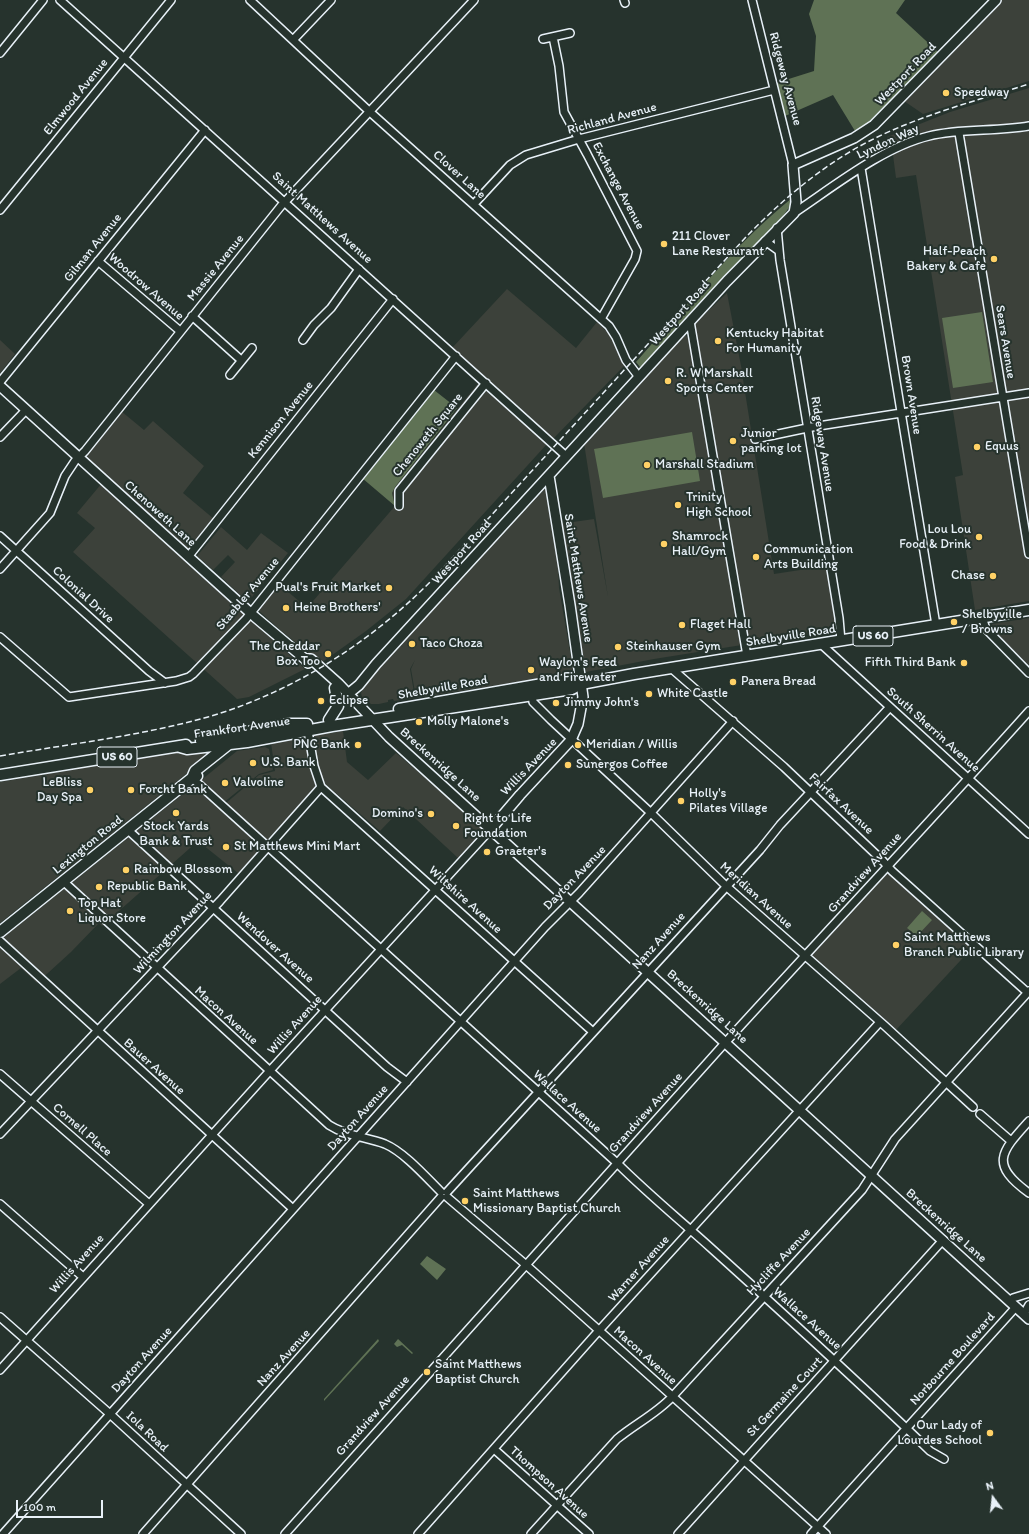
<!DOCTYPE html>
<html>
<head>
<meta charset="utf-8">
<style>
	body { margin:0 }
	#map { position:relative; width:1029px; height:1534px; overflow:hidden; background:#26332d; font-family:Itim,sans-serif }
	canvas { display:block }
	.north { position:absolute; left:973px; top:1478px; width:40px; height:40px; -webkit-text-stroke:3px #26332d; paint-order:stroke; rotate:345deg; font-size:11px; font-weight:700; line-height:16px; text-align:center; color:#e8f1f8 }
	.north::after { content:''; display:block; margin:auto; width:14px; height:18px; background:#e8f1f8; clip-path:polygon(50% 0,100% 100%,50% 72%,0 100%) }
	.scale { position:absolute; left:16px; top:1500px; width:87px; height:18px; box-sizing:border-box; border:2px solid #e8f1f8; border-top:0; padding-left:5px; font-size:12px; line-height:14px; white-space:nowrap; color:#e8f1f8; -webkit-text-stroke:3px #26332d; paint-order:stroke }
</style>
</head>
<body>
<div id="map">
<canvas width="1029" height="1534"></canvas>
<div class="north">N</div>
<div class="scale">100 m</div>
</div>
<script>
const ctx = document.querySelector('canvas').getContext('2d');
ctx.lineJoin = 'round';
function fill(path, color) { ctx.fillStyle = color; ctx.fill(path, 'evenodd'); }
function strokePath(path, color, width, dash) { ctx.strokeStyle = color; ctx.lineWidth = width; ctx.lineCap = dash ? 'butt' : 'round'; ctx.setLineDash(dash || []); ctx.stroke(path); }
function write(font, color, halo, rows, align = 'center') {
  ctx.font = font + ' Itim,sans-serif'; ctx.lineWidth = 4; ctx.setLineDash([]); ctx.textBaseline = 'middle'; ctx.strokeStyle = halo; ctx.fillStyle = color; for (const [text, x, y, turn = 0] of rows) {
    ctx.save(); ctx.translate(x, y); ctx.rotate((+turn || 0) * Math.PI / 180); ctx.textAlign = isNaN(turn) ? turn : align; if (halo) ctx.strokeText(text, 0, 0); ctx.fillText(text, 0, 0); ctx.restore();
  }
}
fill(new Path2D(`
	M999,0H1029V81L923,114L904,101Z
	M1029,88V601L975,610L955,477L963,475L916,175L896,178L893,155L887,137L950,112Z
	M507,289L576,348L597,322L612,337L625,365L553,439L452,348Z
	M727,293L742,371L703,378L694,324Z
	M685,335L690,340L697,381L742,373L774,574L826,566L836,630L654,659L586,672L559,524L594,519L608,597L584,443Z
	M0,340L15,354L0,373Z
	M479,382L547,444L406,599L366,631L321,663L279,629L258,610L279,584L307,608L395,506L392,493L395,487Z
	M121,411L144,430L153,421L204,466L183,493L214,519L187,551L84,458Z
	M102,483L305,669L249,697L237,699L73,552L95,528L77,513Z
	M545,489L558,566L559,588L573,669L567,674L416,698L411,669L415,660L410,669L415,698L394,701L393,699L388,700V702L379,704H371L367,701L362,697L361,693L365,684L400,645L403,647L399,643Z
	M221,527L247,550L261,533L288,553L248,602L221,577L235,562L228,555L213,570L197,556Z
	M1029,618V665L994,632L992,624Z
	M343,731L347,762L368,780L396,753L480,824L482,832L458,858L403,807L380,831L324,783L315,791L295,815L238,873L198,841L102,926L99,923L71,952L37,983L21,968L0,984V940L193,786L219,809L259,775L275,771L271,743Z
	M265,747L269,749L273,770L259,774L223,803L200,781L237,751Z
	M191,750H203L206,758L0,923V782Z
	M884,873H890L973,947L895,1031L812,957V952Z`), '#3c413a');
fill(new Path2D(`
	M814,0H905L896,13L938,52C912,80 888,112 855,131L833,95L785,116L776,83L814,71L816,36L809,14Z
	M792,198L790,206L783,216L643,366L640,367L636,362C686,306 734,245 792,198Z
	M982,312L993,382L953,388L942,318Z
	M434,390L457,408L395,487L392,493L395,506L362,478Z
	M692,432L700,481L603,498L594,449Z
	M922,911L932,920L917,936L907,928Z
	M427,1256L446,1269L437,1280L420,1264Z
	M378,1339L379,1341L324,1401V1399Z
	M398,1339L413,1353L412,1354L402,1345L397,1347L394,1344Z`), '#5f7255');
const minor = new Path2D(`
	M60,0L566,456
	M250,0L370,112L609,326L616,337L626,360L639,377
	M624,0L625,3
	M752,0L793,165
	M553,37L559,66L564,112L587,154L637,251L635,259L601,319
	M543,39L570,33
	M293,40L331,0
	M0,53L43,0
	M959,133L1029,554
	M861,168L936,625
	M474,204L510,165L526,155L579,139L774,90
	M0,210L171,0
	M794,213C833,187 883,147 929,136C961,128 996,132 1029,126
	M777,228L780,260L839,618L841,641
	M765,241L779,251
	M98,261L180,331
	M192,316L241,360
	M690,321L747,656
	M303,340L314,325L331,308L359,269
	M230,375L252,348
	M0,382L205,130
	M0,437L26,410
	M755,439L812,427L1029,393
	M399,506V491L486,383
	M0,536L149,671L165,683
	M188,557L393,299
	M0,569L50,513L65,476L75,461L85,451L281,206L474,0
	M982,617L986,629L1029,673
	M0,637L69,697L176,681L189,677L193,674L246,619L456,356
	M821,644L1029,834
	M671,668L784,767L883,861L892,871L1028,993
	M532,695L533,702L551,720L650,812L726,886L885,1026L973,1107
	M192,778L617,1163C647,1193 680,1220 712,1249C785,1315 859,1382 930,1451L944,1459
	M321,787L593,1032
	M128,830L387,1067L407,1082
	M63,881L329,1125C346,1136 366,1137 385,1144C404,1152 426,1177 441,1192
	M0,941L293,1209
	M0,1074L149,1204
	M980,1114L1011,1141
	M1029,1121C1001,1152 989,1164 1029,1193
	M0,1134L220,901L321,787L314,766L308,731
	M447,1192L760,850L780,825L890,707
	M447,1197L525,1264L826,1534
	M0,1204L83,1277
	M1010,1302L1013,1298L1029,1293
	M1024,1314L1029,1305
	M0,1317L110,1414L241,1534
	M0,1370L266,1075L491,829
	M494,1449L589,1534
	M3,1534L545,927L579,893L733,721
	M143,1534L441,1197
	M285,1534C430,1370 577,1207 724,1044C825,933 929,823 1029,711
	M418,1534L594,1336L880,1022
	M531,1534L617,1439C635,1424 656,1414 672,1397L862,1190L895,1139L1029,991
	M678,1534L943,1240
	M811,1534L1016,1307`);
const secondary = new Path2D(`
	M0,386L255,617L305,659L308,663
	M305,659H311L339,684L389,737L1029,1319
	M348,694L359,685L376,664L727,281L794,213L796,202L793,165L854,138L874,125L996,0
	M491,829L520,795L571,740L578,724L583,697L570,605L549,476`);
const primary = new Path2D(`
	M399,709L571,679L581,684
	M329,720L338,706L335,688
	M201,741L289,724H307
	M180,747L187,749L247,742L332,726L572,689L581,684L634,674L1029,610
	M0,775L186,745
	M192,778L195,771L229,744
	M0,932L192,778L197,776`);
strokePath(minor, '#e8f1f8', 10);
strokePath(secondary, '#e8f1f8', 12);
strokePath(primary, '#e8f1f8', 13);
strokePath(minor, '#26332d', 7);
strokePath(secondary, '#26332d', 9);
strokePath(primary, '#26332d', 10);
strokePath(new Path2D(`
	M0,756C69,744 140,736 208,717C293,692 370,643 432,580L746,237C780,202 817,170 860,146C913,117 972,102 1029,84`), '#e8f1f8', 1.5, [6, 3]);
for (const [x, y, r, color] of [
	[946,93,4,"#ffd166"],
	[664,244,4,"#ffd166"],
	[994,259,4,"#ffd166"],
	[718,341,4,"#ffd166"],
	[668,381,4,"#ffd166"],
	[733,441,4,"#ffd166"],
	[977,447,4,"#ffd166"],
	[647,465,4,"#ffd166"],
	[678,505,4,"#ffd166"],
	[979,537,4,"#ffd166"],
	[664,544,4,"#ffd166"],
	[756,557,4,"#ffd166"],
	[993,576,4,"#ffd166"],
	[389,588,4,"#ffd166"],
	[286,608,4,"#ffd166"],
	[954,622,4,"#ffd166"],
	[682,625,4,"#ffd166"],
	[412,644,4,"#ffd166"],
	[618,647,4,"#ffd166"],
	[328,654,4,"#ffd166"],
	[964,663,4,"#ffd166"],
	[531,670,4,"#ffd166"],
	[733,682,4,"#ffd166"],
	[649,694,4,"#ffd166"],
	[321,701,4,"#ffd166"],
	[556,703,4,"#ffd166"],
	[419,722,4,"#ffd166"],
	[358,745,4,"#ffd166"],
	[578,745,4,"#ffd166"],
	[253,763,4,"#ffd166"],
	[568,765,4,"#ffd166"],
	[225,783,4,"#ffd166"],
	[90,790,4,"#ffd166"],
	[131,790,4,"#ffd166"],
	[681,801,4,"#ffd166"],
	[176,813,4,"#ffd166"],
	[431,814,4,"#ffd166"],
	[456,826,4,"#ffd166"],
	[226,847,4,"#ffd166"],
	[487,852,4,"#ffd166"],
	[126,870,4,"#ffd166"],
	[99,887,4,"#ffd166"],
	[70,911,4,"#ffd166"],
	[896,945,4,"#ffd166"],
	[465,1201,4,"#ffd166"],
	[427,1372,4,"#ffd166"],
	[990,1433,4,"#ffd166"]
]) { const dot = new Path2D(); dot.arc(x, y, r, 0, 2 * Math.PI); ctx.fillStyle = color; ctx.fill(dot); strokePath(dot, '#26332d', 1.5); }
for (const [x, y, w] of [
	[873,636,40],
	[117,757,40]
]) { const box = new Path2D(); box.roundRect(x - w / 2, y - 10, w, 20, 3); ctx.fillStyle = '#26332d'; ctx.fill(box); strokePath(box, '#e8f1f8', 1); }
write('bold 12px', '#e8f1f8', null, [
	["US 60",873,636],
	["US 60",117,757]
]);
write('13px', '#e8f1f8', '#26332d', [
	["Westport Road",906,74,-46],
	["Ridgeway Avenue",785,79,75],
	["Elmwood Avenue",76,97,-51],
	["Richland Avenue",612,119,-15],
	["Lyndon Way",888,142,-25],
	["Clover Lane",459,175,42],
	["Exchange Avenue",618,186,62],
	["Saint Matthews Avenue",322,218,42],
	["Gilman Avenue",93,248,-51],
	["Massie Avenue",216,268,-51],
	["Woodrow Avenue",146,287,41],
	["Westport Road",680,313,-48],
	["Sears Avenue",1005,342,81],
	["Brown Avenue",911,395,81],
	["Kennison Avenue",281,420,-51],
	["Chenoweth Square",428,435,-51],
	["Ridgeway Avenue",822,444,81],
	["Chenoweth Lane",160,514,42],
	["Westport Road",462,552,-48],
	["Saint Matthews Avenue",578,578,81],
	["Staebler Avenue",248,594,-50],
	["Colonial Drive",83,595,42],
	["Shelbyville Road",791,636,-9],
	["Shelbyville Road",443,688,-10],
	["Frankfort Avenue",242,728,-8],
	["South Sherrin Avenue",933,730,42],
	["Breckenridge Lane",440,765,42],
	["Willis Avenue",529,767,-46],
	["Fairfax Avenue",841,804,43],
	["Lexington Road",88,845,-39],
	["Grandview Avenue",865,873,-48],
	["Dayton Avenue",575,878,-46],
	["Meridian Avenue",756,896,42],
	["Wiltshire Avenue",465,900,42],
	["Wilmington Avenue",173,933,-47],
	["Nanz Avenue",659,941,-48],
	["Wendover Avenue",275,948,42],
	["Breckenridge Lane",707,1007,42],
	["Macon Avenue",226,1016,42],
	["Willis Avenue",295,1025,-48],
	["Bauer Avenue",154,1067,42],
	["Wallace Avenue",567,1102,42],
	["Grandview Avenue",646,1113,-48],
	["Dayton Avenue",358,1118,-48],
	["Cornell Place",82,1130,41],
	["Breckenridge Lane",946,1226,42],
	["Hycliffe Avenue",779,1262,-47],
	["Willis Avenue",77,1264,-48],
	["Warner Avenue",639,1269,-48],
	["Wallace Avenue",807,1319,42],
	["Macon Avenue",645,1356,42],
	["Nanz Avenue",284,1358,-48],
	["Norbourne Boulevard",953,1359,-48],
	["Dayton Avenue",142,1360,-48],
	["St Germaine Court",785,1397,-47],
	["Grandview Avenue",373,1416,-48],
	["Iola Road",147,1432,43],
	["Thompson Avenue",549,1483,42]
]);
write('13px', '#e8f1f8', '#26332d', [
	["Speedway",954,93],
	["211 Clover",672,237],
	["Lane Restaurant",672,252],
	["Half-Peach",986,252,"right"],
	["Bakery & Cafe",986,267,"right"],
	["Kentucky Habitat",726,334],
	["For Humanity",726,349],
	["R. W Marshall",676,374],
	["Sports Center",676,389],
	["Junior",741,434],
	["parking lot",741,449],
	["Equus",985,447],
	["Marshall Stadium",655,465],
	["Trinity",686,498],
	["High School",686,513],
	["Lou Lou",971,530,"right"],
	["Food & Drink",971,545,"right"],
	["Shamrock",672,537],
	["Hall/Gym",672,552],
	["Communication",764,550],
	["Arts Building",764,565],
	["Chase",985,576,"right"],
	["Pual's Fruit Market",381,588,"right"],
	["Heine Brothers'",294,608],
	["Shelbyville",962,615],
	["/ Browns",962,630],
	["Flaget Hall",690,625],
	["Taco Choza",420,644],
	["The Cheddar",320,647,"right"],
	["Box Too",320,662,"right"],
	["Steinhauser Gym",626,647],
	["Waylon's Feed",539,663],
	["and Firewater",539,678],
	["Fifth Third Bank",956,663,"right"],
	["Panera Bread",741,682],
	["White Castle",657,694],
	["Eclipse",329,701],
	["Jimmy John's",564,703],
	["Molly Malone's",427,722],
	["PNC Bank",350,745,"right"],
	["Meridian / Willis",586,745],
	["U.S. Bank",261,763],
	["Sunergos Coffee",576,765],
	["LeBliss",82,783,"right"],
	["Day Spa",82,798,"right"],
	["Valvoline",233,783],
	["Forcht Bank",139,790],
	["Holly's",689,794],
	["Pilates Village",689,809],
	["Domino's",423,814,"right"],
	["Right to Life",464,819],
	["Foundation",464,834],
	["Stock Yards",176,827,"center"],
	["Bank & Trust",176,842,"center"],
	["St Matthews Mini Mart",234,847],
	["Graeter's",495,852],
	["Rainbow Blossom",134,870],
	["Republic Bank",107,887],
	["Top Hat",78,904],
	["Liquor Store",78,919],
	["Saint Matthews",904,938],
	["Branch Public Library",904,953],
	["Saint Matthews",473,1194],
	["Missionary Baptist Church",473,1209],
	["Saint Matthews",435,1365],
	["Baptist Church",435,1380],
	["Our Lady of",982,1426,"right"],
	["Lourdes School",982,1441,"right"]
], 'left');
</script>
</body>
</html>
